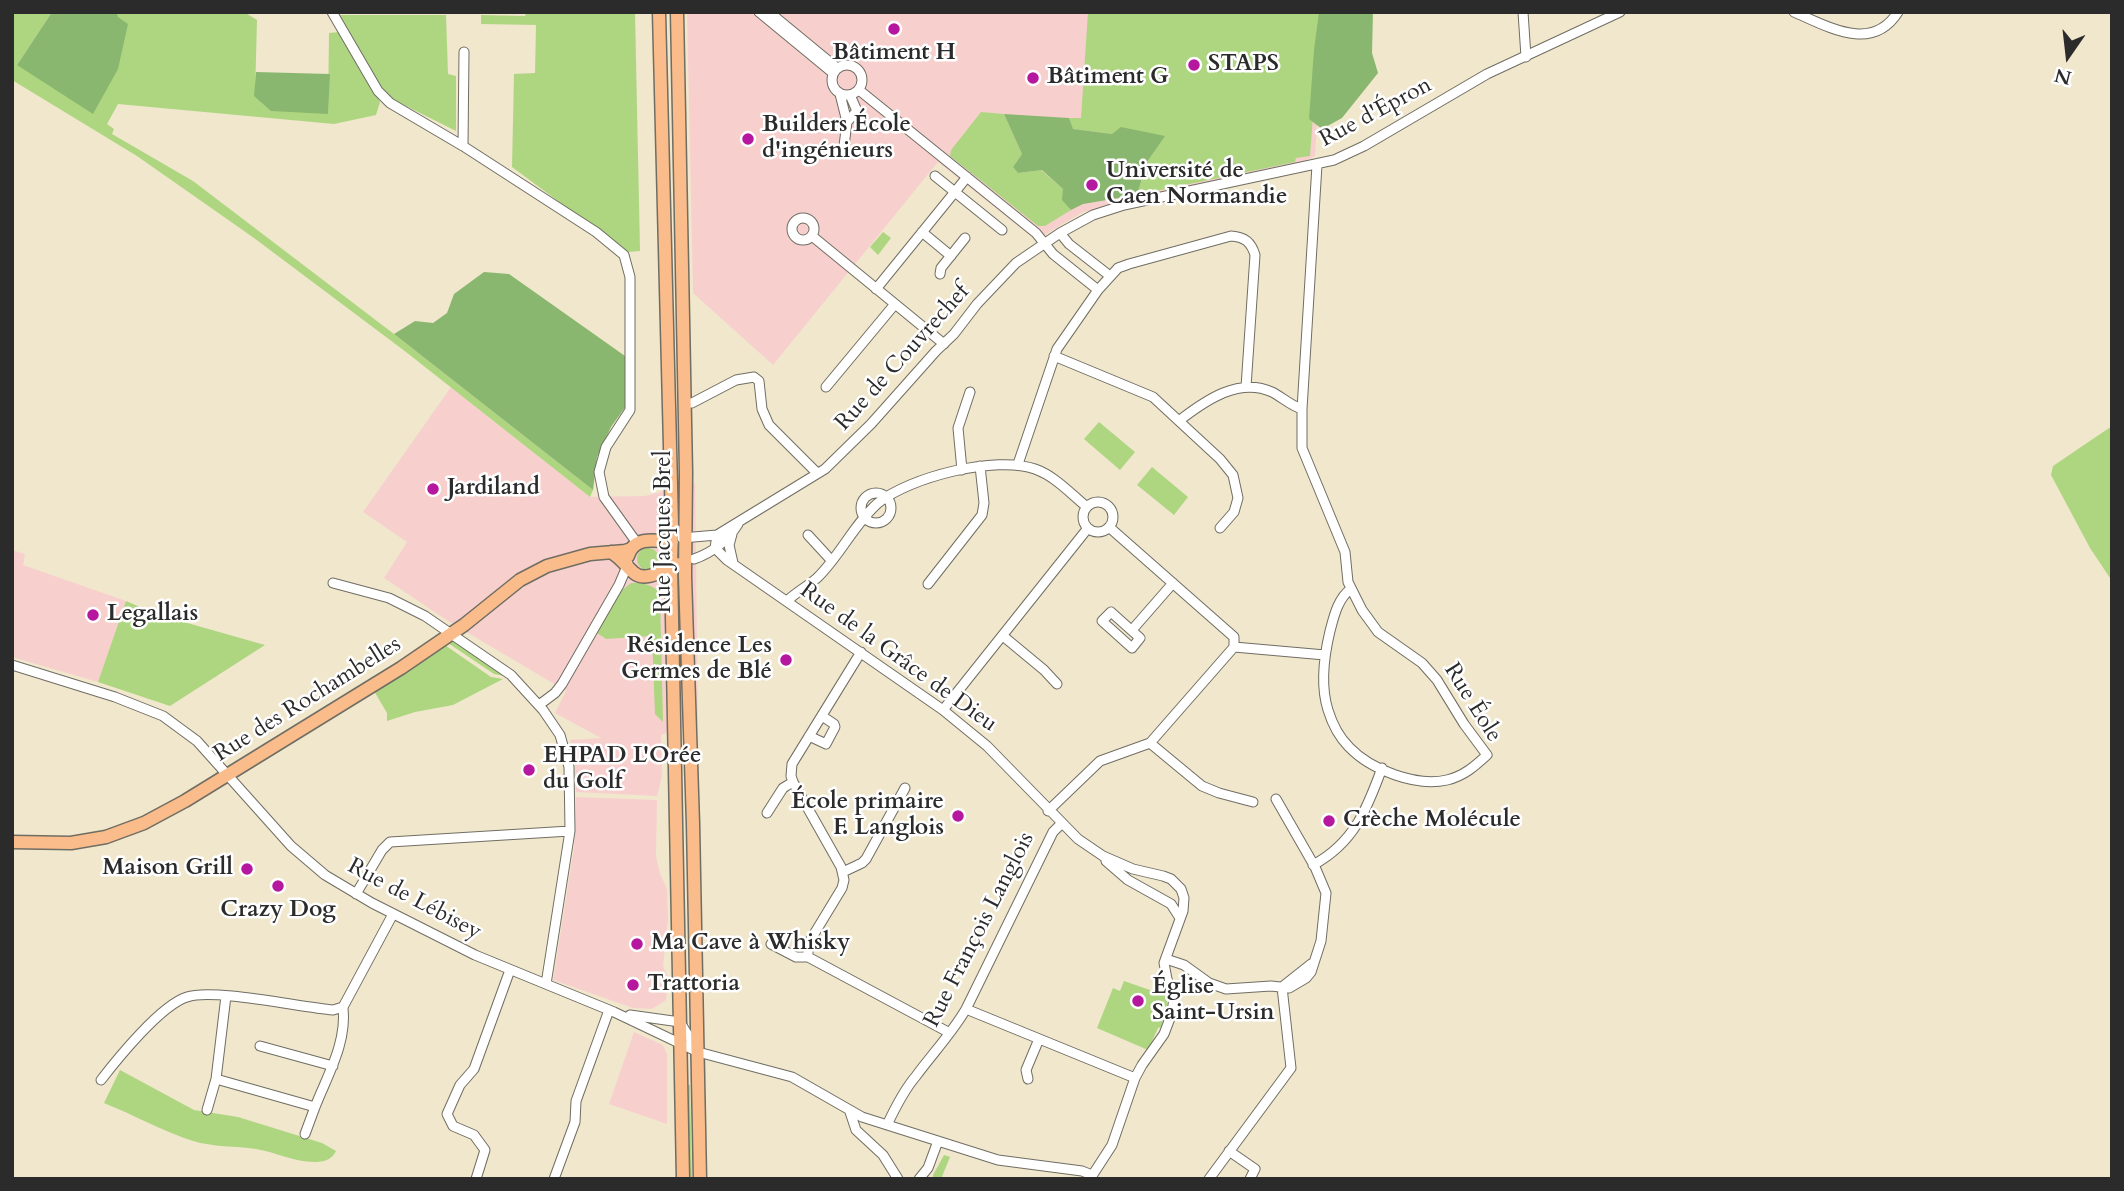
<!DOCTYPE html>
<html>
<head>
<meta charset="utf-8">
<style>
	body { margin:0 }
	#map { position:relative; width:2124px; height:1191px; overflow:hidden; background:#f0e7cc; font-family:Cardo,serif }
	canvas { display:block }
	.frame { position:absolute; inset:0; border:14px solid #2b2b2b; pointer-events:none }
	.north { position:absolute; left:2033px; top:21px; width:70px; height:70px; -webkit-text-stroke:5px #fff; paint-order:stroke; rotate:194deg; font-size:19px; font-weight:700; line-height:28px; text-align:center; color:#2b2b2b }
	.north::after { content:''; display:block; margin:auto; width:24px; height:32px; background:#2b2b2b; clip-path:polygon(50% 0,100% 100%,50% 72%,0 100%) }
</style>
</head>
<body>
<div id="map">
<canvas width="2124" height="1191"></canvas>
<div class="frame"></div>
<div class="north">N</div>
</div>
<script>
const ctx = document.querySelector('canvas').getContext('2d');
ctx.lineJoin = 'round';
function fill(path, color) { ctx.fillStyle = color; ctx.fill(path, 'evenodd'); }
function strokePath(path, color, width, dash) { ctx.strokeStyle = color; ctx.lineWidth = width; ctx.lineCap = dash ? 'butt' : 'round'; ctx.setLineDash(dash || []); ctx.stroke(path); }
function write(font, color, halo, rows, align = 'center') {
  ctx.font = font + ' Cardo,serif'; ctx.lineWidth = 5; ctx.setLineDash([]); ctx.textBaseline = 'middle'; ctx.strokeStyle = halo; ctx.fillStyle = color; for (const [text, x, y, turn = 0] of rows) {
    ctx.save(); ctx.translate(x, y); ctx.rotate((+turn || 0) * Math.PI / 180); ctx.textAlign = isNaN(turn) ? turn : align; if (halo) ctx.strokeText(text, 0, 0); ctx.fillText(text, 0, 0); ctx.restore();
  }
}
fill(new Path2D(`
	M687,12H1324L1315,156L1285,171L1083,212L1036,240L938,162L773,365L693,293Z
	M451,387L590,497L645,496L695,483L698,721L661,735L662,776L657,796L576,792L575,764L570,740L601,738L555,713L566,691L448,621L384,578L407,542L363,512Z
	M12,550L25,554L23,565L126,601L98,682L12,657Z
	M576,797L657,800L656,856L660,874L667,889L668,919L663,966L668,977L666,1000L652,1009L633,1008L553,980L574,848Z
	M634,1032L663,1045L667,1054V1124L609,1104Z`), '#f7d0ce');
fill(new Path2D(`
	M12,12H52L17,65L118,17L117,12H244L257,20L255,96L328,114L329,33L339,32L380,102L376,115L334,124L118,104L107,124L114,129L112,134L193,181L394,334L593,490L590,497L406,352L254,238L137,156L12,80Z
	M526,12H635L640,251L627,252L512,167L514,74L535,73L536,25L481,24V15L525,16Z
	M1088,12H1321L1310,156L1296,158L1295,162L1137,195L1147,162L1164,136L1112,134L1072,129L1069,118H1081Z
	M339,15H446L448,74L456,76V131L386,96Z
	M981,112L1004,114L1022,154L1013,167L1018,173L1041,170L1063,189V200L1071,210L1045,226H1038L950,156L951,150Z
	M883,232L891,238L878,255L870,247Z
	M1099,422L1135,452L1120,470L1084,439Z
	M2112,426V581L2090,548L2051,475L2053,466Z
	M1152,467L1188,497L1174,515L1137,485Z
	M637 559a11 11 0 1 1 22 0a11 11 0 1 1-22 0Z
	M631,583C644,583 652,584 660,593L663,722L655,714L652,636L606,639L597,633L621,591Z
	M126,601L159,615L265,645L170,706L98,682Z
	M449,640L454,641L505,676L494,674L448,643Z
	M442,643L491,677L503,679L453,705L415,712L387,721V713L374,691Z
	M1124,981L1167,996V1005L1161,1027L1158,1028L1148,1050L1097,1028L1113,988L1120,991Z
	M120,1070L194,1110L238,1117L322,1143L336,1151C332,1160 323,1162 314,1162C295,1162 275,1152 256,1149C236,1146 212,1147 193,1141C162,1131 134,1115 104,1103Z
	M686,1085H690L692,1179H688Z
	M944,1155L950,1157L941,1179H933V1175Z`), '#aed681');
fill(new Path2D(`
	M52,12H117L118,17L128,24L118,69L93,114L17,65Z
	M1319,12H1373L1372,53L1378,73L1342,118L1322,129L1309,119L1314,50Z
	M256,72L330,74L328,114L271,111L254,96Z
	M1004,114L1069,118L1073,129L1112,134L1121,127L1165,136L1147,162L1137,195L1083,204L1071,210L1062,200L1063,189L1042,170L1018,173L1013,167L1022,154Z
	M484,272L509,274L625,356L626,406L611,427L597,457L593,490L394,334L415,321L433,323L447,313L454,294Z`), '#8ab76f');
const minor = new Path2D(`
	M332,12L378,91L390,103L463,146L596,232L624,255L630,277V410L606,447L599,472L604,497L637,543
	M759,12L833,73
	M769,12L837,68
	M1523,12L1526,57
	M1794,12C1829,27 1872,53 1898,12
	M832 80a15 15 0 1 1 30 0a15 15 0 1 1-30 0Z
	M859,90L1036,233L1053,254L1098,290
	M840,94L847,122L843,154
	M847,122L857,111L850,95
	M463,146L464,52
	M1317,165L1302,409V448L1345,552L1348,582L1362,610L1378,632L1422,663L1437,680L1464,724L1487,755C1475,766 1464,776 1447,780C1416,787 1371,770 1349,747C1339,737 1332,723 1328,710C1320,685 1324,656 1330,631C1334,616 1338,598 1351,589
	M935,176L1002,230
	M792 229a11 11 0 1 1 22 0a11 11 0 1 1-22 0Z
	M922,232L951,256
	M1060,233L1069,244L1110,276
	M812,236L944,344
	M940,274L941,268L965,238
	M876,289L967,177
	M1054,356L1153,397L1220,459L1233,475L1238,498L1234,512L1220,528
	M826,387L895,304
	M684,403H692L736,380L754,377L759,381L762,409L769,425L817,473
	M1180,420C1206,400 1239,377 1272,392C1282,397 1291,406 1302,409
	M1018,464L1057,349L1098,290L1118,268L1129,264L1231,236C1245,237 1251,242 1255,255L1246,387
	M962,470L958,428L970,392
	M861 508a15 15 0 1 1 30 0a15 15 0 1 1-30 0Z
	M1083 517a15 15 0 1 1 30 0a15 15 0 1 1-30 0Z
	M1109,527L1234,637V647
	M732,534L729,545L733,563
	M717,535L715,548L727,560L943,710L987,746L1078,839L1103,856L1133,869L1163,876L1171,879L1181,889L1184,898L1183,911L1164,963L1167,979L1174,997L1172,1013L1164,1034L1142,1065L1135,1078L1112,1145L1090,1179
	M808,535L831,560
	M682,538L717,535L825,469L871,424L936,351L954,334L977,304L1016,263L1060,233L1093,215L1124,205L1334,160L1364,146L1487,74L1620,12
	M694,559C712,553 728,540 738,524
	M333,583L389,598L425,616L511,675L543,710L560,735L569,767L570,831L546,984
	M928,584L982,515L984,503L980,466
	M787,601C796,592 808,586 817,578C840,556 854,524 878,503C910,477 996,455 1035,469C1055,476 1071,494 1087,507
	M1111,612L1140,638L1132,648L1102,621Z
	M1132,630L1173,583
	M1003,636L1044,670L1057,684
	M1234,647L1325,655
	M12,665L115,697L163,716L197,741L291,846L325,875L372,903L475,955L614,1012L698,1052L792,1077L862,1117L998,1160L1082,1171L1092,1175
	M539,705L555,693L562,684L619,585L628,564
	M943,710L1088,528
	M809,736L826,744L835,727L834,724L822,716
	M1150,743L1202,786L1219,793L1253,802
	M1048,811L1100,761L1150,743L1234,647
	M767,813L783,788L793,782
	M1106,861L1128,880L1171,904L1180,918
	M1313,865C1354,843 1367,809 1382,768
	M843,872L862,863L866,859L905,788
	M356,894L382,850L390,842L570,831
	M771,944L796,957H808
	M808,957V944L842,888L844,880L841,867L793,782L791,776L792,764L861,652
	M808,957L948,1032
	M1166,959L1184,965L1209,983L1226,989L1271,986L1289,988L1306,978L1311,972L1321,941L1326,893L1315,867L1276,799
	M1282,987L1311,964
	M966,1009L1135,1078
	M630,1015L680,1022L697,1050
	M260,1046L333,1066
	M216,1079L315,1107C328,1074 347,1043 343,1007
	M1028,1079L1026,1070L1039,1039
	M101,1080C118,1058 161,1005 187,997C213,988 299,1007 333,1010L343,1007L393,914
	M207,1110L216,1079L226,996
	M850,1112L856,1130L883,1155L898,1179
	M887,1125C895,1108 904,1090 916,1076C933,1053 952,1033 966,1009L1053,832L1061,824
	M305,1134L315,1107
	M1229,1151L1255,1169L1250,1179
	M476,1179L485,1150L474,1135L453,1126L447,1114L460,1085L474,1069L510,970
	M554,1179L575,1122L576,1101L609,1010
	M919,1179L928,1168L938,1141
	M1209,1179L1291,1068L1282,987`);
const major = new Path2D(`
	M659,12L672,525L671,567L683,1179
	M677,12L686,473L685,576L693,824L700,1179
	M611,552C621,558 625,565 633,572C645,584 664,569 677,564
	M628,556C634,536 654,540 672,542
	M12,842L71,843L106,837L144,823L185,801L401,668L464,625L520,580L547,566L590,554L625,551L631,549`);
strokePath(minor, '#706d63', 11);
strokePath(major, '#706d63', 15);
strokePath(minor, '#fff', 9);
strokePath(major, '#f9bc8a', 12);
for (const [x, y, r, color] of [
	[894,29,7,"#b5179e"],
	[1194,65,7,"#b5179e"],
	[1033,78,7,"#b5179e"],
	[748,139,7,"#b5179e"],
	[1092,185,7,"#b5179e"],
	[433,489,7,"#b5179e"],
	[93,615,7,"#b5179e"],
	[786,660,7,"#b5179e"],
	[529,770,7,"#b5179e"],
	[958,816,7,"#b5179e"],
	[1329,821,7,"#b5179e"],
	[247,869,7,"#b5179e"],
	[278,886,7,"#b5179e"],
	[637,944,7,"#b5179e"],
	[633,985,7,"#b5179e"],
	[1138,1001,7,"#b5179e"]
]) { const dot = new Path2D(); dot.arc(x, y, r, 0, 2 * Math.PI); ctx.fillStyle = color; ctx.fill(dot); strokePath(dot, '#fff', 2.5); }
write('bold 23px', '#2b2b2b', '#fff', [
	["Bâtiment H",894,54,"center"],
	["STAPS",1208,65],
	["Bâtiment G",1047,78],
	["Builders École",762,126],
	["d'ingénieurs",762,152],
	["Université de",1106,172],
	["Caen Normandie",1106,198],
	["Jardiland",447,489],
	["Legallais",107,615],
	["Résidence Les",772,647,"right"],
	["Germes de Blé",772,673,"right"],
	["EHPAD L'Orée",543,757],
	["du Golf",543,783],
	["École primaire",944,803,"right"],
	["F. Langlois",944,829,"right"],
	["Crèche Molécule",1343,821],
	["Maison Grill",233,869,"right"],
	["Crazy Dog",278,911,"center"],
	["Ma Cave à Whisky",651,944],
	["Trattoria",647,985],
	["Église",1152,988],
	["Saint-Ursin",1152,1014]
], 'left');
write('23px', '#2b2b2b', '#fff', [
	["Rue d'Épron",1376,113,-28],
	["Rue de Couvrechef",903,358,-48],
	["Rue Jacques Brel",665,532,-90],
	["Rue de la Grâce de Dieu",898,658,36],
	["Rue des Rochambelles",308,700,-32],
	["Rue Éole",1472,703,58],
	["Rue de Lébisey",414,900,28],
	["Rue François Langlois",980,930,-63]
]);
</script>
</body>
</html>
